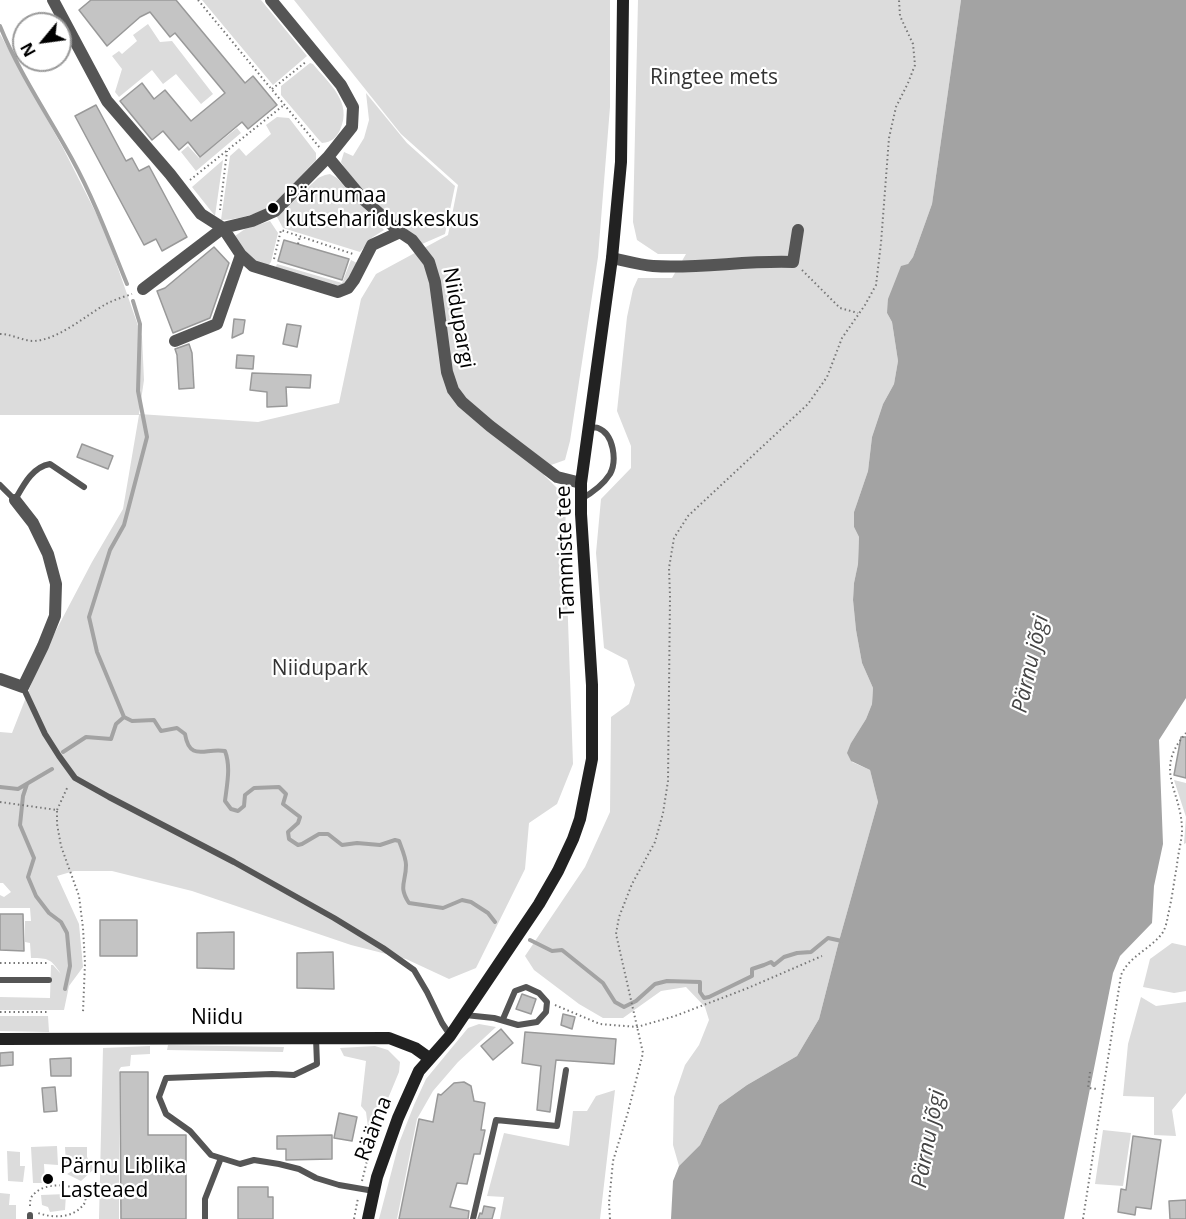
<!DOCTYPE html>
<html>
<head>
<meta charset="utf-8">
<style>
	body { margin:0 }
	#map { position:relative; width:1186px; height:1219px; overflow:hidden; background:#fff; font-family:"Open Sans",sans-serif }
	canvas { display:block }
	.north { position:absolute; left:12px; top:12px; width:60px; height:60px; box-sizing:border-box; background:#fff; border:2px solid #999; border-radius:50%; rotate:241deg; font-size:16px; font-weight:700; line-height:24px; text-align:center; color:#000 }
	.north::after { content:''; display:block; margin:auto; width:21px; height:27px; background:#000; clip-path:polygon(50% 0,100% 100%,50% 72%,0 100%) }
</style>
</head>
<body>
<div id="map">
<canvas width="1186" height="1219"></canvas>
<div class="north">N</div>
</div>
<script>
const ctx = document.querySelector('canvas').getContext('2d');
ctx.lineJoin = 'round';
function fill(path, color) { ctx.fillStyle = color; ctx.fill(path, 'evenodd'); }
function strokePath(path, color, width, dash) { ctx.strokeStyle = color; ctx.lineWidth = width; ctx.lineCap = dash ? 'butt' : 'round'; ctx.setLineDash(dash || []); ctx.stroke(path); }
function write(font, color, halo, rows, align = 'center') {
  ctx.font = font + ' "Open Sans",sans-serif'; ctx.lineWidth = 4.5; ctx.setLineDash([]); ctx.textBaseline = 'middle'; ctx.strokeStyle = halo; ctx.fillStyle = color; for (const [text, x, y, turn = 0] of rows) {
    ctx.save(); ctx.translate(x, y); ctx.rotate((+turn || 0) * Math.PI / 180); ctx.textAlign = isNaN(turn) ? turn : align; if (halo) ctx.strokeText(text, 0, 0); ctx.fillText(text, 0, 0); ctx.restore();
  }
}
fill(new Path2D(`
	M202,0H261L307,56L273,85Z
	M294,0H610V107L598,257L570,441L565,460L551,465L544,475L557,488L566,504L565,535L573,764L557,804L529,823L525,869L476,968L449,979L406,959L351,945L192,891L112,871H74L57,876L79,924L83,967L69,986L64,1010H0V997L50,998L51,965H53L61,974C51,959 49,958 31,958L30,943L25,942V921H31L30,908H0V895L4,897L11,892L3,883H0V732L12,733L41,659L92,562L123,509L139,415H0V34L63,148L105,231L142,337L144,380L139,414L258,422L339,403L361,299L376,274L448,235L458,185L401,134Z
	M638,0H961L932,204L913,257L908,264L887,313L892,322L898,361L894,384L883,404L872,437L868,471L854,512V527L859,537L858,564L854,583L853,600L856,630L862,663L873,688L872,704L866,719L851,743L852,762L870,770L878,802L839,941L819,1019L797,1056L747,1085L719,1105L700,1145L679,1166L673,1145L674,1097L685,1065L699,1045L709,1020L705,1007L686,987L661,991L623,1018H603L579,1004L534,970L525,956L585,867L610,812L611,717L629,704L635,685L627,660L604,648L596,553L601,499L631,468V446L617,411L627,317L633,289L638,278H672L686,254H658L637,240L633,222Z
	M148,24L160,42L172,41L213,94L201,104L176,74L163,84L152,70L119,97L115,92L122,69L112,56L119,51L122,54L137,41L133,35Z
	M310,63L313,64C329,84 353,102 340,130C336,138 332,142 322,143L319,140L281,95V86Z
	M366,93L407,143L455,186L445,234L422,244C396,217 361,196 341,162L344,152L353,156L364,138L369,120Z
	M277,117L289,118L316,153V160C302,174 287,193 272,205C260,214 235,220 221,220L230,156L239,148L246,156L271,134L266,125Z
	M237,128L241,133L196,171L181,152L188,146L199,158Z
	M223,160L215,216L192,187Z
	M330,174L337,178L384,230L373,237L360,252L283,228L277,217L318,178L325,175Z
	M270,221L278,233L271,262L267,267L252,261L236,241L235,236L245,229Z
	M351,260L357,263L346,284L337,288L275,269L277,264L342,283Z
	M1174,780L1186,783V843L1184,844L1186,817Z
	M1172,943L1186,946V991L1174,993L1143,987L1150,959Z
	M1141,997L1156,1006L1186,1002V1093L1172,1110L1176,1136L1154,1135V1097L1123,1096L1128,1044Z
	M0,1016H48L49,1032L0,1031Z
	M479,1024L496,1027L458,1062L433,1091L417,1119L397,1219H379L399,1143L414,1105L426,1079L468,1028Z
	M168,1045L284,1047L283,1052L167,1050Z
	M150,1046V1054L131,1055L130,1066L121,1067L119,1070V1219H99L103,1048Z
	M375,1046L388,1050L400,1062L399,1072L372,1137L369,1135L366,1112L361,1106L366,1061L344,1056L340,1048Z
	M615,1090L600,1219H500L504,1197L487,1196L504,1133L569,1146L573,1111H587L596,1096Z
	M1103,1130L1131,1133L1123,1186L1095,1184Z
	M57,1146L58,1165L44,1164L45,1183H33L31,1147Z
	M65,1147H87V1157L94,1169L81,1181L67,1174L79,1167L77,1163L66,1165Z
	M7,1151L20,1152V1166H25L23,1182L8,1181Z
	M0,1193L10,1194L9,1205H16V1219H0Z
	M66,1194L65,1210L50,1212L48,1207L42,1205L41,1195Z`), '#dcdcdc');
fill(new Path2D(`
	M961,0H1186V698L1159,740L1163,844L1154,886L1152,923L1120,956L1113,973L1064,1219H671L673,1181L679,1166L700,1145L719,1105L747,1085L797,1056L819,1019L839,941L878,802L870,770L851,761L847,753L851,743L866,719L872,704L873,688L862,663L856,630L853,600L854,583L858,564L859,537L854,527V512L868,471L872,437L883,404L894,384L898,361L892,322L887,313L888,299L901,266L908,264L913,257L932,204Z`), '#a3a3a3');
strokePath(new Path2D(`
	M0,26C19,73 48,115 72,159C94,199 110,242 127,284
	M124,717L97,652L89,617L110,550L124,525L147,437L138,391L140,324L133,301
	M63,752L86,737L111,739L116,724L124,717L132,721L154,720L161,731L177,728L185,734C190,763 206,747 225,751C231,767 227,784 225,801L231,809L238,811L244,806L245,795L254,788L279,787L286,794L283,804L300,817L298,823L288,832L289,839L298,845L302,844L319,834H328L342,845L357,843L380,845L395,840L399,841C402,849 406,858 406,865C406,883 398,886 409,903L443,908L462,900L471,902L488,913L495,922
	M27,784L23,796L20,825L34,858L28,877L36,896L49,913L61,922L67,933L70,966L65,989
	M0,787L18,789L52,769
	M530,940L552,951L562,950L603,983L615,1002L624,1007L636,1001L655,984L667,981L700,982V992L704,998L709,997L752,976V969L764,965L771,962L774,965L784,957L797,953L811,952L828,938L842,941`), '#a3a3a3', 4);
const building = new Path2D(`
	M91,0H176L245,83L253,76L277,105L248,129L242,122L200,157L188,142L179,150L163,131L152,140L120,101L142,83L154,99L165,90L191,121L225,93L175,33L170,37L150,12L140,17L107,46L79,10Z
	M96,105L126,161L132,158L139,171L149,166L187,237L162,251L156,239L144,245L75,116Z
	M284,240L349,259L342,280L278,261Z
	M214,247L229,263L210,318L173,333L157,291L165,288Z
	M234,319L245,320L243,333L232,338Z
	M287,324L301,326L297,347L283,344Z
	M189,344L192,353L194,388L179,389L177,355L175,349Z
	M237,355L254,356L253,369L236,368Z
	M252,373L311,375L310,388L286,387L287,406L267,407V392L250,390Z
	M82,444L113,456L108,469L77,457Z
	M1181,737H1186V778L1174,775Z
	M0,914H23L24,951L0,950Z
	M100,920H137V956H100Z
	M234,932V969L197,968V933Z
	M333,952L334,989L297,988V953Z
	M522,994L536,999L531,1014L516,1009Z
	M563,1014L575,1017L572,1029L561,1025Z
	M501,1029L513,1043L493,1060L481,1046Z
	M525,1032L616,1039L614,1064L556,1060L550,1112L537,1110L541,1066L522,1063Z
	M13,1052V1065L0,1066V1053Z
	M71,1058V1076H51L50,1059Z
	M120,1072H148V1135H186V1219H121Z
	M464,1082L471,1086L474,1101L485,1103L481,1130H485L480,1154H474L467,1184L457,1183L450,1207L469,1211L468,1219H399L419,1119L433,1122L438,1094L441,1095L454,1083Z
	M55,1087L57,1111L44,1112L42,1088Z
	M339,1113L357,1117L352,1141L334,1138Z
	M332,1135V1159L286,1160V1149H277V1136Z
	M1133,1136L1161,1140L1151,1209L1136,1207L1135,1215L1118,1212L1121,1189L1126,1190Z
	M238,1187H268V1197H273V1219H238Z
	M1186,1200V1219H1170L1169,1201Z
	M484,1206L495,1208L492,1219H478L480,1213L482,1214Z`);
fill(building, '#c4c4c4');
strokePath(building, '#999', 1.5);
strokePath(new Path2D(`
	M198,0L320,148
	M272,89L307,61
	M190,180L284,105
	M220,210L227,151
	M298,244L300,236
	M274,259L281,230L353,254
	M802,270L840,308L858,313
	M0,334C11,334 21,340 32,341C57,341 85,316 106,304C114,300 123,297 132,294
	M564,490L567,498L568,505
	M0,802L57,810V824L61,846L79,896L83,928L85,963L83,1012
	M57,810L68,786
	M0,963H48
	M555,1005L600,1024L637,1027L675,1016L748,988L822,956
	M0,1012H47
	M1090,1072L1088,1088L1098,1089
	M362,1181L370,1149L383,1121
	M30,1206C30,1201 30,1197 35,1193C45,1183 71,1183 81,1192C84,1195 85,1197 86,1201C76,1218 56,1219 38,1213
	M354,1219L358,1198
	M610,1219L609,1203L613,1161L628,1112L643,1053L616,934L619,917L632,884L655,842L663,813L668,781L670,596L669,568L674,538L688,516L808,404L827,377L842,338L865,305L876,285L881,243L889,138L896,107L908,83L915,65L913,44L900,16L899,0
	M1083,1219L1121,975C1129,957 1148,950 1160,936C1165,931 1167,922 1168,915C1172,899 1174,881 1177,865C1178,854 1181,843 1182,833C1183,790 1152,772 1186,733`), '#777', 2, [1.5, 3]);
strokePath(new Path2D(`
	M0,485L15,500C23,486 32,467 50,464L84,487
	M581,499C592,493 603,485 610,474C617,461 614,434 598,428C596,427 590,428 588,428
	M23,687L45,734L59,756L75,778L109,797L234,862L334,918L383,948L414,970L427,992L442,1023L450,1035
	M0,980H49
	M465,1015L494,1018L518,1025L537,1022L546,1012L547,1002L539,993L526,987L515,991L503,1019
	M316,1038L317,1064L294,1075L272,1074L166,1078L159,1097L166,1114L190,1131L211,1155L240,1164L254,1160L279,1164L299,1169L316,1178L339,1185L374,1191
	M30,1219V1215
	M205,1219V1199L221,1158
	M473,1219L496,1120L557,1126L566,1070`), '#555', 6);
strokePath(new Path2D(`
	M53,0L107,101L170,174L201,214L223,228L252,221L275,211L328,157L352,127L353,107L341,85L271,0
	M328,157L363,199L400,232L412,240L429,262L435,282L447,372L453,390L462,402L490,426L557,477L581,483
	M612,258C626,261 640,265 653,266C700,269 746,260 793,262L798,230
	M143,289L223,228L241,255L253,266L338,292L348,288L354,280L372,245L400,232
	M175,341L217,324L241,255
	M0,679L23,687L43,646L55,616L56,584L48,554L33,523L15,500`), '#555', 12);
strokePath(new Path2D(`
	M0,1039L389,1038L415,1048L429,1058
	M368,1219L377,1177L398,1118L419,1071L450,1036L539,904L558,871L573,839L580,819L592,759V685L581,514V483L612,258L621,162L623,0`), '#222', 12);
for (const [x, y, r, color] of [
	[273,208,6,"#000"],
	[48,1179,6,"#000"]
]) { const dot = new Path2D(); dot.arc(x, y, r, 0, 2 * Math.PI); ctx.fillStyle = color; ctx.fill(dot); strokePath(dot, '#fff', 2); }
write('21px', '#333', '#fff', [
	["Ringtee mets",714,78],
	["Niidupark",320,669]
]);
write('21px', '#000', '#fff', [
	["Pärnumaa",285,196],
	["kutsehariduskeskus",285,220],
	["Pärnu Liblika",60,1167],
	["Lasteaed",60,1191]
], 'left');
write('21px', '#000', '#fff', [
	["Niidupargi",458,318,80],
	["Tammiste tee",566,552,-92],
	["Niidu",217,1018],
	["Rääma",374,1129,-69]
]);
write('italic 22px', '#444', '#fff', [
	["Pärnu jõgi",1031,664,-77],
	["Pärnu jõgi",929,1139,-79]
]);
</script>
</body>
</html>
